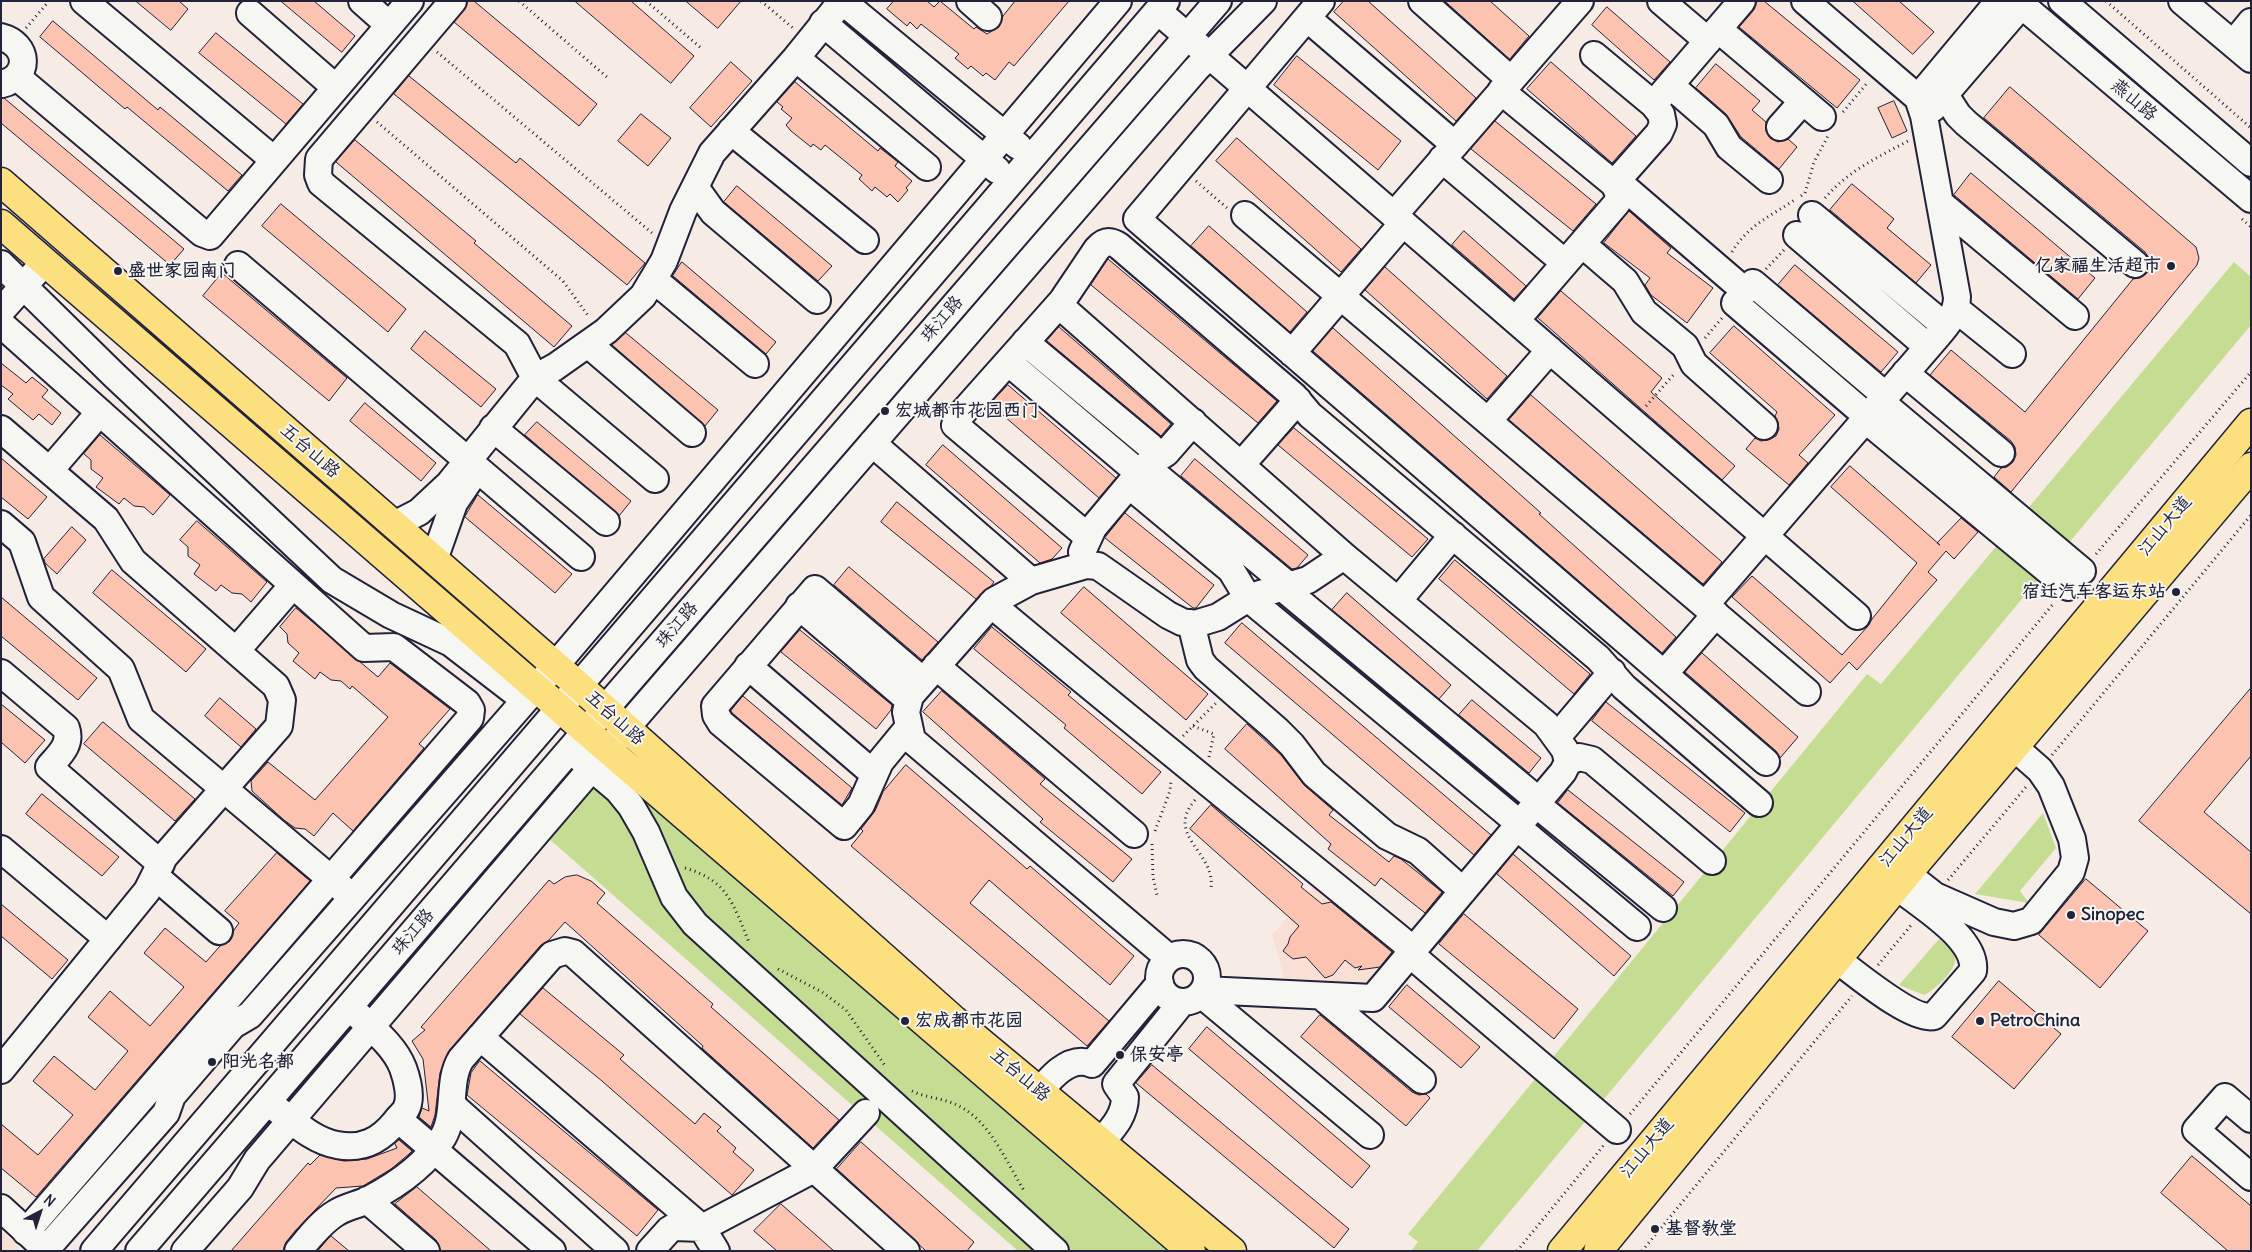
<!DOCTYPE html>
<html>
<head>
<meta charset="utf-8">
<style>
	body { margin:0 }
	#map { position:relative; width:2252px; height:1252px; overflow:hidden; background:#f7ece5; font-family:Delius,sans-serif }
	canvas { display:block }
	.frame { position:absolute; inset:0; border:2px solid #22223b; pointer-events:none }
	.north { position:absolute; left:15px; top:1187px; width:50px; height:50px; -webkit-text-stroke:4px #f6f6f2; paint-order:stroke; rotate:40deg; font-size:14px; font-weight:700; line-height:20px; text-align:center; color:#22223b }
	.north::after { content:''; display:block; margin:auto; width:18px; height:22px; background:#22223b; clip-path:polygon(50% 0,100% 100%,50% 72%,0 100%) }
</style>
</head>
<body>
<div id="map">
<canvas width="2252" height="1252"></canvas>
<div class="frame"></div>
<div class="north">N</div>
</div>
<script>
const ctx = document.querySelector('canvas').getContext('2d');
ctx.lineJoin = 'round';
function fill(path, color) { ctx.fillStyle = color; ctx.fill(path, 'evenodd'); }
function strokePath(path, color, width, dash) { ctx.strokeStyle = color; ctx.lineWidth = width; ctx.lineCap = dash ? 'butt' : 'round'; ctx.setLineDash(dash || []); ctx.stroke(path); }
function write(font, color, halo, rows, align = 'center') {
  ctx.font = font + ' Delius,"LXGW WenKai TC",sans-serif'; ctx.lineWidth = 4; ctx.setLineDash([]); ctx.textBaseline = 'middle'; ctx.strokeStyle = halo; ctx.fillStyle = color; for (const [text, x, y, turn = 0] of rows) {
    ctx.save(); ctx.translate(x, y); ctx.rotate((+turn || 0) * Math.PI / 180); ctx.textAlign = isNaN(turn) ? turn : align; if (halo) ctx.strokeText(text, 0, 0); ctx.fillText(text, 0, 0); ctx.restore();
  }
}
fill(new Path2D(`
	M1319,880L1401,947L1381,986L1285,981L1272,935Z
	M1,1230L14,1241L20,1251H1Z`), '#f8e0d5');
fill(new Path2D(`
	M2234,262L2251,277V325L1477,1251H1411L1418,1242L1408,1234L1867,674L1881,684Z
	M606,769L1173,1251H1018L547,837Z
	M2043,813L2056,848L2020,891L2029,903L1975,894Z
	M1939,939C1945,944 1954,949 1955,957C1958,969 1934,991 1924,995L1899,985Z`), '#c5dd93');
const building = new Path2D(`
	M136,1H179L188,9L171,30Z
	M281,1H314L355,36L342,52Z
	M469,1H474L597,104L579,126L454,22Z
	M575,1H631L694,56L671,83Z
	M686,1H741L718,28Z
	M894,1H927L934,7L940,1L974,29L976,27L987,34L999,27L1003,16L1015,1H1069L1014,66L1009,62L995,80L986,73L983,76L971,66L968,69L955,58L959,54L921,24L917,29L910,22L907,26L887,9Z
	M1344,1H1368L1476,98L1456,121L1334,12Z
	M1445,1H1490L1529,36L1510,59Z
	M1757,1H1764L1860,80L1837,108L1739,27L1753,11Z
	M1853,1H1899L1934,32L1913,54Z
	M1607,7L1670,62L1654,80L1592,25Z
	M53,21L158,110L160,107L242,175L228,191L127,107L125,109L40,37Z
	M216,33L303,104L286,124L199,53Z
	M1297,56L1401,141L1378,170L1274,85Z
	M731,62L752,81L711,127L690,108Z
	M1551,62L1636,136L1612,163L1527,89Z
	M1716,64L1760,101L1752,110L1766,122V131L1770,138L1778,142L1788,139L1797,147L1779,169L1741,137L1726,114L1696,88Z
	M409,76L516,163L520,158L645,263L627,285L394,94Z
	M795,82L878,151L880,148L898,162L895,166L912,181L906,188L908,190L898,202L890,194L887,197L875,187L872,191L859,179L862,175L825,145L821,150L813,144L811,147L791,131L786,125L792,118L781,109L783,107L777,102Z
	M2010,87L2196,247L2199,258L2197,265L2011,492L1994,477L2001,468L2007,467L2013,462L2016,455L2015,447L2011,441L1930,375L1951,350L2025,412L2133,279L2140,278L2146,274L2150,266L2149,258L2145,252L1984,118Z
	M4,98L184,249L170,265L1,123V99Z
	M1894,101L1907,131L1892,138L1878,108Z
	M641,114L671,138L648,166L618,141Z
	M1495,121L1596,204L1573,231L1471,149Z
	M1237,138L1361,249L1341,272L1216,161Z
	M355,140L476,241L474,243L572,326L554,347L336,162Z
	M1971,173L2095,278L2078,299L1954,195Z
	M1852,184L1894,219L1887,228L1931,265L1916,283L1830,210Z
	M737,186L832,266L818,281L724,202Z
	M281,204L406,309L388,332L262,226Z
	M1629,211L1671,248L1667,253L1713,288L1687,323L1651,295L1645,285L1650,278L1604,243Z
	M1209,226L1307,312L1290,332L1191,246Z
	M1464,231L1526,286L1514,299L1452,245Z
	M1108,259L1277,401L1258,423L1091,285Z
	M682,262L776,342L766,354L673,276Z
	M1795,265L1898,352L1881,372L1778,285Z
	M1385,267L1507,376L1487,399L1365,290Z
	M222,273L347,378L329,401L203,296Z
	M1561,291L1662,378L1651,392L1735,466L1722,480L1538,318Z
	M1734,326L1835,415L1799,455L1808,463L1789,485L1746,449L1755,438L1761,441L1768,440L1776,436L1779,429L1778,422L1775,416L1777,412L1710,353Z
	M1059,327L1171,424L1161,436L1047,341Z
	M1333,328L1541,513L1539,514L1676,637L1662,653L1313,351Z
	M425,331L496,389L481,407L411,349Z
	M626,333L718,410L705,426L612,345Z
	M1,363L26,383L32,377L48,390L42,397L61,413L52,425L39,414L33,420L8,399L13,394L1,385Z
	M1008,385L1116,478L1099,498L990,404Z
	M1531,395L1722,562L1703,584L1509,420Z
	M365,403L436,463L421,481L350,421Z
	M537,422L631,501L619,516L525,435Z
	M1294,428L1428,539L1412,557L1278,445Z
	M100,435L170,495L153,515L144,507L134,506L124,498L119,504L96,487L103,478L91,469V460L84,454Z
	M943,445L1062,548L1052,559L1040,563L926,465Z
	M1,458L47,497L28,519L1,497Z
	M1195,459L1308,555L1297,568L1292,569L1181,476Z
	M1850,466L1940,545L1937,543L1961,518L1978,532L1954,559L1946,551L1928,572L1937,580L1857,670L1849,662L1830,683L1732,597L1752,576L1842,655L1868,626L1872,619L1917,563L1831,487Z
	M478,495L572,574L555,593L465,517Z
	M897,502L994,582L991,586L976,599L881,522Z
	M1125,513L1214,585L1196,608H1193L1105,538Z
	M197,521L267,582L251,602L242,594L232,593L221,585L216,591L194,574L200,565L188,556V547L180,540Z
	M72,527L86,540L57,574L45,563L44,559Z
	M1455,560L1590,674L1574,694L1439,579Z
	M849,567L938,642L922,660L834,585Z
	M112,570L206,649L186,672L93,593Z
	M1084,587L1208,694L1186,720L1061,613Z
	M1347,593L1451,685L1439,699L1332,610Z
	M1,597L97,678L78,700L1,636Z
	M296,608L378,677L390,663L450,709L419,744L424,748L353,831L333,813L314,836L305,829L295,828L284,820L252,791L251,781L268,762L315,800L388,717L352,686L350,689L341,681L331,680L320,672L315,679L293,661L299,653L288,643L287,634L280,627Z
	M1242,623L1491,835L1474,855L1225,643Z
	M992,627L1071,692L1068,695L1161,772L1142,794L1064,728L1066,725L974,649Z
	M800,630L892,705L891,710L876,729L781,652Z
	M1702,653L1798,737L1780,758L1776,751L1685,672Z
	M2251,688V756L2204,812L2251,852V914L2139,821Z
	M942,691L1045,779L1040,784L1132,859L1113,882L1040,822L1043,819L923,712Z
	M743,696L852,788L842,805L732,713L731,711Z
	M220,698L256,729L241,747L205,716Z
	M1472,700L1541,758L1529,773L1459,715Z
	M1606,702L1745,813L1730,832L1592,721Z
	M1,704L45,740L25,763L1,742Z
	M103,722L195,799L175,821L84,744Z
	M1247,724L1281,755L1304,785L1333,810L1329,815L1389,862L1394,856L1401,859L1442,892L1425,913L1381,878L1375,886L1328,849L1331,844L1225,749Z
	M906,765L1027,869L1030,866L1134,956L1110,985L989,880L970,903L1109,1021L1087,1046L851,846L863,831L861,829L875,811L883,792Z
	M1568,790L1684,882L1673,896L1558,803Z
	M42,794L119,857L102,876L26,814Z
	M1211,805L1303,884L1301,887L1322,904L1331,902L1392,952L1380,967L1358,970L1362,966L1355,968L1345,960L1333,975L1325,978L1306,957L1293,959L1283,951L1288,944L1290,937L1299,926L1190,829Z
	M277,853L310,881L36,1197L1,1168V1124L38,1155L73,1115L33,1081L54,1056L95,1090L128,1051L88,1017L110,991L150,1026L184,987L144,953L165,928L206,962L220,946L230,941L234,930L239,923L225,911Z
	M1513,854L1631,956L1614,976L1497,874Z
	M577,875L591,881L605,893L597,903L713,1004L711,1007L839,1120L813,1148L702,1048L703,1046L565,922L549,940L541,945L448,1052L440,1073L435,1115L431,1127L419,1117L422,1108L429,1111L423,1059L412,1041L425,1030L421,1027L549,880L554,884L565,877Z
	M2086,879L2148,931L2100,988L2039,935Z
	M1,904L68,960L52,979L1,936Z
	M1464,914L1578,1009L1554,1039L1439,944Z
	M1999,981L2061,1034L2014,1089L1952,1037Z
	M1407,985L1480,1047L1461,1068L1389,1007Z
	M543,988L624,1055L620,1059L695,1124L704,1113L721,1127L717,1131L736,1148L733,1152L754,1170L732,1195L602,1081L520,1014Z
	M1320,1015L1412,1092L1419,1095L1426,1094L1430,1098L1406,1126L1301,1037Z
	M1207,1027L1370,1166L1352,1188L1189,1049Z
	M480,1061L658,1210L637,1236L467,1095L471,1073Z
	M1152,1065L1349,1229L1334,1248L1136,1083Z
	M399,1140L412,1151L409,1154L391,1169L363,1186L336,1188L295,1231L286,1242L283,1251H231L308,1163L310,1165L320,1155L344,1161L367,1159L397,1148L395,1144Z
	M861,1142L974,1242L967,1251H926L837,1169Z
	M2192,1156L2251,1206V1251H2228L2161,1193Z
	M417,1187L491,1251H441L436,1240L395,1204Z
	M781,1204L834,1251H777L754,1231Z
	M331,1236L349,1251H318Z`);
fill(building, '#fbc3b0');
strokePath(building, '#22223b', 1);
const minor = new Path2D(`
	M84,1L274,160
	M362,1L389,25
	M453,1L319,159L318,175L321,183L517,344L535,378L655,479
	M842,1L1018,146
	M970,1L988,17
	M1321,1L1137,219L1766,762
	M1422,1L1511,80
	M1661,1L1708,41
	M2017,1L2251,199
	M2062,1L2251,163
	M2182,1L2251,59
	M1158,11L1857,616
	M250,13L336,88
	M1307,18L1455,145
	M823,23L997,170
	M1718,29L1822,117
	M1,37C29,44 31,77 2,84
	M2233,44L2251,22
	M1594,55L1653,104L1661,114L1663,124L1659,133L1614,184
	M796,58L927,167
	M17,77L202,233L210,236L410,1
	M1670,85L1716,125L1729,147L1769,180
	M1501,91L1614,184L1619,194L1617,203L1516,320
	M1945,95L1958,115L1966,123L2135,264
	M1918,98L1999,1
	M1658,99L1742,1
	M1933,108L2025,1
	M1780,127L1803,101
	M731,131L865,240
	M1442,159L1565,263
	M1617,181L1745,291
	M695,187L713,212L817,300
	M1941,204L2075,316
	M1245,215L1807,692
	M1394,215L1580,1
	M1812,215L1945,326
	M1797,235L1928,347
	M1582,244L1625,281L1644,312L1685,346L1694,364L1764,426
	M1,264L114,375L332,580L391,615L451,643L525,700
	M238,265L581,557
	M653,279L755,364
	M1753,283L1886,396
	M1735,303L1868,417
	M1059,305L1344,556L1546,724L1565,750L1568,762L1563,772L1373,998L1204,990
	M1956,309L2012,354
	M1,311L36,272
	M1,324L364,648L394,647L467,703L471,710L470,718L26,1232
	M1025,342L1151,447L1157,459
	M588,344L692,433
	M1292,353L1403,223
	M1008,362L1139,473
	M1905,373L2001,453
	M1881,402L2082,571
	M1866,420L2068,587
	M1488,421L1550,350
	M493,428L606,522
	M1,429L106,519L133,561L276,686L282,700L279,726L164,857L147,891L1,1070
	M872,443L1031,581
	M1241,465L1298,400
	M1145,466L1289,586
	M50,470L100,412
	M1129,485L1231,570L1248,598L1520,824
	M1,524L22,542L41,597L121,669L141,719L344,890
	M394,525L419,512L449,484L535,378L555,367L606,331L643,296L664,261L683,211L712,153L796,58L842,1
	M1087,536L955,425L957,419L1062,301L1097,249C1104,241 1110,240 1119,246L1294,396L1310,415L1598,658L1624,687L1759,803
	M1082,552L1093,528L1145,466L1166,453L1193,422
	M434,560L454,503L473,475
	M1283,588L1539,801
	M1398,601L1453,535
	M991,604C1128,719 1267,830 1405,943L1410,954L1617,1130
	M1705,605L1928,347C1941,331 1957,318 1957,297L1924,116L1918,98L1805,1
	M799,606L909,700
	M1191,623L1200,660L1206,668L1277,730L1292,745L1314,774L1387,836L1418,851L1463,891
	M236,651L293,585
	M748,666L874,774
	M936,666L1134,834
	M1,673L66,728C72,745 59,755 49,767L161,864
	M1664,674L1716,614
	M908,728L880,762L861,805L844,826L721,723L716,715L715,706L815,589L923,681
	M1557,737L1612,672
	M579,757L618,790L631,806L646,832L674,897L695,924L1055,1251
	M1568,762L1579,757L1592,760L1712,861
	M1536,804L1663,908
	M1517,827L1637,927
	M1,849L108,939
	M1907,874L1935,896L1994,922L2014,926L2031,921L2071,872L2075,858L2072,839L2051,786L2040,770L2015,748
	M155,876L219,931
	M1159 978a24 24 0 1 1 48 0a24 24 0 1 1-48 0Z
	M1169,958L912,740L906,712L910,696L994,601L1031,581L1086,565L1098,566L1168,615L1182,622L1195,624L1218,617L1250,597L1308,580L1344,556
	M1836,959C1855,973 1913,1022 1934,1016L1973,971C1977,941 1929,911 1907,894
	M1201,994L1370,1135
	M1321,996L1422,1080
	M480,1037L702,1228L716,1251
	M453,1106L615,1251
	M1025,1109C1041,1091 1064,1052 1092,1064L1160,983
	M278,1110C295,1123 314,1141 337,1145C362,1150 380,1141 396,1121C399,1117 404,1113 406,1109C412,1098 407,1079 403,1068C395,1047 374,1030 358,1015
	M398,1119L552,1251
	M2251,1119L2225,1097L2196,1130L2251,1177
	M1101,1142C1112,1129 1125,1116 1125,1097L1116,1084L1182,1002
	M367,1200L426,1251
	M1,1208L39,1243
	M47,1248L166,1113L172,1096L233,1025L250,1015L555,666L1118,1
	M94,1251L1166,1
	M139,1251L605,709L1218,1
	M185,1251L240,1188L257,1160L626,728L1196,69L1263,1
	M298,1251C309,1238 321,1222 336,1213C345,1207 357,1205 368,1200C397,1185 426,1165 443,1137C457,1113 447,1081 461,1059L552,955L565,951L573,953L906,1251
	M650,1251L669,1230L674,1227L702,1228L814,1169L866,1113`);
const major = new Path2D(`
	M1,182L579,686L954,1020L1232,1251
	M1,224L586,731L1191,1251
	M1562,1251L2251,423
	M1598,1251L1907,874L2251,467`);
strokePath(minor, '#22223b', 30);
strokePath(major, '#22223b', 31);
strokePath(new Path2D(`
	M519,1L608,78
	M646,1L701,48
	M761,1L793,28
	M2106,1L2251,128
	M26,28L49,1
	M437,52L652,233
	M1843,112L1868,82
	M377,122L563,281L589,317
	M1196,181L1227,208
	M1801,196L1805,193L1814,162L1828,136
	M1825,198C1848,171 1878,157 1908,141
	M2242,219L2251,227
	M1732,252C1748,225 1771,216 1796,199
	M1766,269L1784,250
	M1705,338L1722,318
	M1646,406L1675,373
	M2096,554L2251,372
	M1193,726L1214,734L1209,757
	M1183,736L1216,703
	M2052,755L2251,515
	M1195,800C1164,836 1216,852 1211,888
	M1155,831L1170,791L1171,780
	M1152,844L1153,877L1157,895
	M685,868C729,881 733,905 749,942
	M1948,880L2026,787
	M1878,965L1913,923
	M778,969L822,992L846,1010L886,1067
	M912,1091C926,1098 943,1098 957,1105C990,1120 1006,1162 1025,1192
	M1630,1114L2054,603
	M1517,1251L1604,1145
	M1642,1251L1852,996`), '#22223b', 3, [1, 4]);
strokePath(minor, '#f6f6f2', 26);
strokePath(major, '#fce080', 28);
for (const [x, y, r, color] of [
	[2171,266,5,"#22223b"],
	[118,271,5,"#22223b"],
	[885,411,5,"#22223b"],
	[2176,592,5,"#22223b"],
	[2071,915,5,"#22223b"],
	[905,1021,5,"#22223b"],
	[1980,1021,5,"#22223b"],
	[1120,1055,5,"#22223b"],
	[212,1062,5,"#22223b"],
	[1655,1229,5,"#22223b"]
]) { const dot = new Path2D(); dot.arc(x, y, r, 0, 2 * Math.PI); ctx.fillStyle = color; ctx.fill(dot); strokePath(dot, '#f6f6f2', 2); }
write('18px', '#22223b', '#f6f6f2', [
	["燕山路",2134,100,40],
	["珠江路",942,319,-49],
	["五台山路",310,451,41],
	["江山大道",2165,526,-50],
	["珠江路",677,625,-49],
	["五台山路",615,718,42],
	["江山大道",1906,837,-50],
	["珠江路",413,932,-49],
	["五台山路",1020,1075,40],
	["江山大道",1647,1148,-50]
]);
write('bold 18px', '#22223b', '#f6f6f2', [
	["亿家福生活超市",2161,266,"right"],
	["盛世家园南门",128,271],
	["宏城都市花园西门",895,411],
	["宿迁汽车客运东站",2166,592,"right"],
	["Sinopec",2081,915],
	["宏成都市花园",915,1021],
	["PetroChina",1990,1021],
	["保安亭",1130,1055],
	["阳光名都",222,1062],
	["基督教堂",1665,1229]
], 'left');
</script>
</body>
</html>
